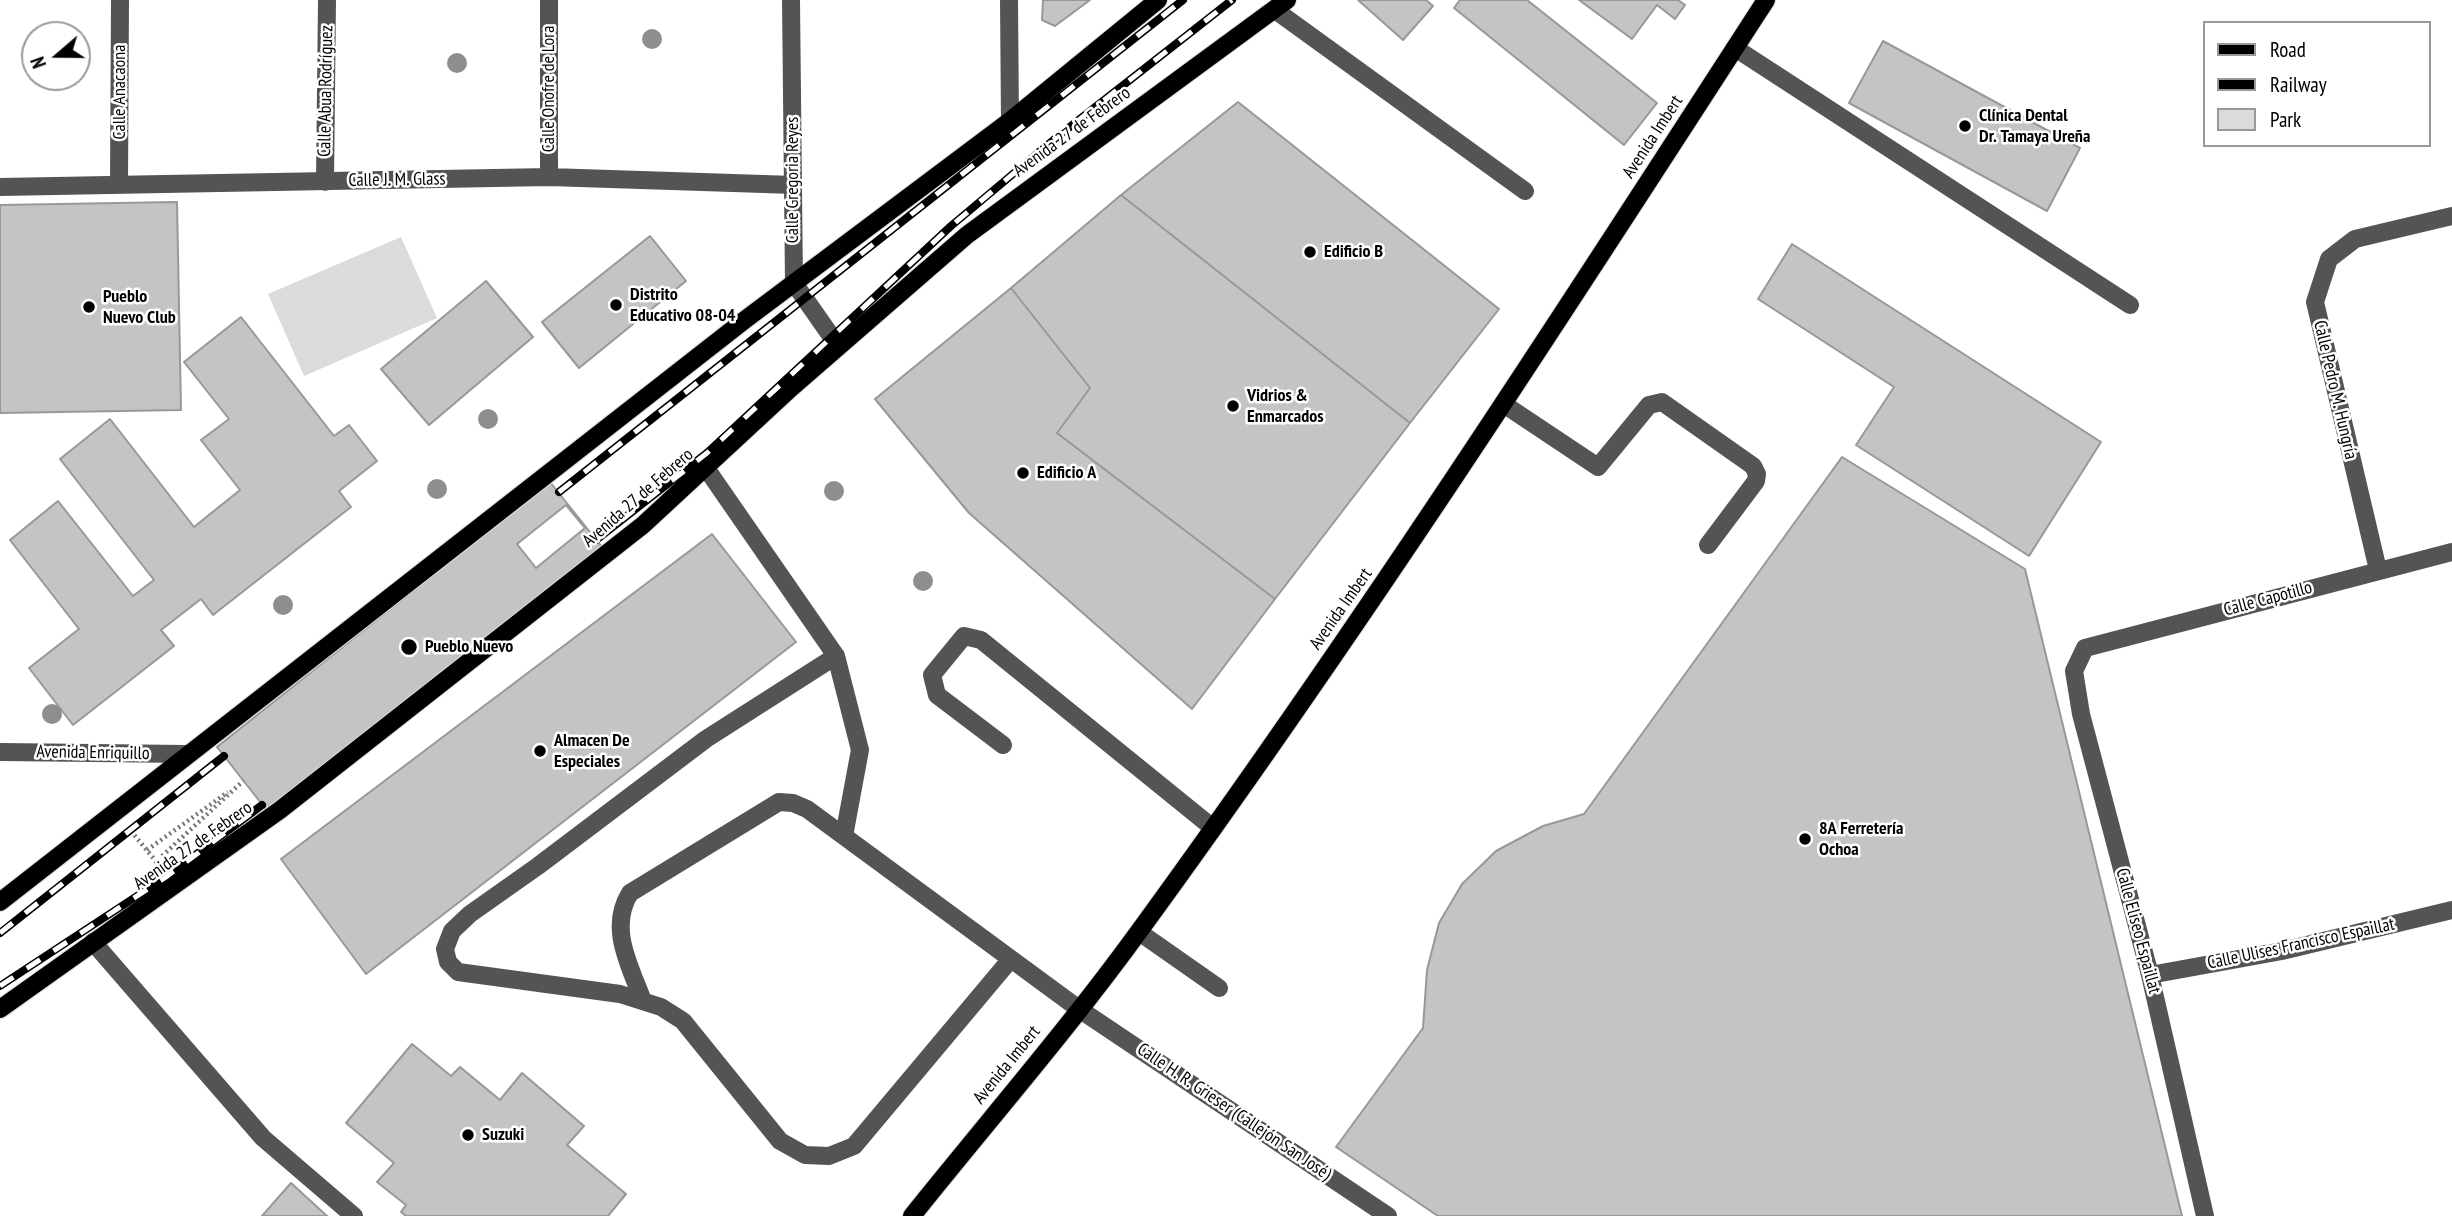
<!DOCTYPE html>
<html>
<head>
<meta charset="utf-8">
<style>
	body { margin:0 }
	#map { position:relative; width:2452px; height:1216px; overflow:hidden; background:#fff; font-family:"PT Sans Narrow",sans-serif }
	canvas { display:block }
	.legend { position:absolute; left:2203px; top:21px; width:228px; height:126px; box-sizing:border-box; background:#fff; border:2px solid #999; margin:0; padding:9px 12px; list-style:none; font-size:21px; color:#000 }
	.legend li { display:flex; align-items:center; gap:14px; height:35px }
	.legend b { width:35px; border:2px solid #999 }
	.north { position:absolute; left:21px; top:21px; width:70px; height:70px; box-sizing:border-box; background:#fff; border:2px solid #999; border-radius:50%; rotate:250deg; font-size:19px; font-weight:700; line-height:28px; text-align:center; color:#000 }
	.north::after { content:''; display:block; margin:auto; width:24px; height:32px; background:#000; clip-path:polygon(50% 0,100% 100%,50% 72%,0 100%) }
</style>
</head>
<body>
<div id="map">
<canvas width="2452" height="1216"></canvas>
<ul class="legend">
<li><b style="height:9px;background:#000"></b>Road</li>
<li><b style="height:9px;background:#000"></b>Railway</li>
<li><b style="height:19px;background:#dbdbdb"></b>Park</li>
</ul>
<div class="north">N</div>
</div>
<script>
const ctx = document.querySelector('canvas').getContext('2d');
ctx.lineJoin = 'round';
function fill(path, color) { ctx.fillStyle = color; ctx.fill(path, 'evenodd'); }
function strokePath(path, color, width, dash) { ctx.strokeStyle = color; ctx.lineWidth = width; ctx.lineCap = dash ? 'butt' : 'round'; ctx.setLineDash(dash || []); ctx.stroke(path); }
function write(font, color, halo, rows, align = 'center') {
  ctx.font = font + ' "PT Sans Narrow",sans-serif'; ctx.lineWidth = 5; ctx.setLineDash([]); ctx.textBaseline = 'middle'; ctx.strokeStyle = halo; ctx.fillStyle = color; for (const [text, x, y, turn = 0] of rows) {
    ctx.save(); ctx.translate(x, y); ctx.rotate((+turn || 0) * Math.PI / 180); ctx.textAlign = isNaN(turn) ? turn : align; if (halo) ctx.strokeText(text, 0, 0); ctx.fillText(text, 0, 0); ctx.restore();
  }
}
fill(new Path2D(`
	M401,237L437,318L304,376L268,294Z`), '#dbdbdb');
const building = new Path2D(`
	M1043,0H1090L1055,26L1042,20Z
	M1358,0H1426L1433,6L1403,40Z
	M1460,0H1527L1657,103L1624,145L1454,8Z
	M1579,0H1678L1685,5L1675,19L1657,5L1632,39Z
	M1883,41L2080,148L2047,211L1849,103Z
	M1238,102L1499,309L1410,423L1121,195Z
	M1121,195L1410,423L1275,599L1057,433L1090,388L1011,288Z
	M177,202L181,410L0,413V205Z
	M650,236L686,281L579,368L542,322Z
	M1792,244L2101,442L2029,556L1856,445L1894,387L1758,299Z
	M486,281L533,337L429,425L381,369Z
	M1011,288L1090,388L1057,433L1275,599L1192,709L969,513L875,399Z
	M241,317L334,436L349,425L377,461L339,491L351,507L213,615L201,599L161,630L174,646L73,725L29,668L79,629L10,540L58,501L133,596L154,580L60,459L110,419L194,527L240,490L201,440L229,419L184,362Z
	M1842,457L2025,569L2182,1216H1438L1336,1147L1423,1028L1427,970L1439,923L1462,884L1496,851L1543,826L1584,814Z
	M550,482L602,547L268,812L217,747Z
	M566,505L585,528L536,568L517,544Z
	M712,534L796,642L366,974L281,859Z
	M412,1044L451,1076L460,1067L500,1100L522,1073L584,1126L567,1145L626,1194L608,1216H406L401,1212L406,1205L377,1182L394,1163L346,1123Z
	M291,1183L327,1216H262Z`);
fill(building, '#c4c4c4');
strokePath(building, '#989898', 2);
const major = new Path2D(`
	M0,902L746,319L1010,121L1158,0
	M0,1009L280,810L643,525L791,388L967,235L1287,0
	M912,1216C988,1121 1069,1028 1140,930C1361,627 1563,314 1766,0`);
strokePath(major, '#dbdbdb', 20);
strokePath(new Path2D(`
	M131,831L159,865
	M147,850L228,792
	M162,856L243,781`), '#767676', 4.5, [2, 3.5]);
strokePath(new Path2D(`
	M549,0V177
	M791,0L794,283L838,346
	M1009,0L1010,121
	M1275,10L1525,191
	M1735,48L2130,305
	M325,182L327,0
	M119,184L120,0
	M0,187L549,177L794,185
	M1505,405L1598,467L1649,405L1662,402L1753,466L1757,474L1756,481L1708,545
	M706,468L836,656
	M2378,570L2315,302L2329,259L2355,239L2452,216
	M1003,745L937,695L932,675L964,636L981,640L1213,828
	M0,752L186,754
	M844,836L860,750L836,656L706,739L538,866L470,914L452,931L445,949L448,962L458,972L620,994L661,1007L683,1021L780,1141L805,1155L829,1156L854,1146L1010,960
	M1139,932L1219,988
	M93,942L263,1138L354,1216
	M2150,975L2282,951L2452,910
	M643,1001C630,966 608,928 630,893L779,802L793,803L807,809L1079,1009L1388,1216
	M2205,1216L2150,975L2081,714L2074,671L2085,648L2452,552`), '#545454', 18);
strokePath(major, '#000', 18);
const rail = new Path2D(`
	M559,492L1183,0
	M596,540L707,453L951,226L1057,137L1232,0
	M0,933L224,756
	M0,986L166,877L262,805`);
strokePath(rail, '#000', 8);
strokePath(rail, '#fff', 5, [16]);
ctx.fillStyle = '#8e8e8e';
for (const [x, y] of [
	[652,39],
	[457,63],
	[488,419],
	[437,489],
	[834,491],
	[923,581],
	[283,605],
	[52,714]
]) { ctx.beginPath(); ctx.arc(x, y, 10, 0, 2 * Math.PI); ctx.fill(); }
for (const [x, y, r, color] of [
	[1965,126,7,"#000"],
	[1310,252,7,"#000"],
	[616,305,7,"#000"],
	[89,307,7,"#000"],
	[1233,406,7,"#000"],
	[1023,473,7,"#000"],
	[409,647,9,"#000"],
	[540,751,7,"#000"],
	[1805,839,7,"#000"],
	[468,1135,7,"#000"]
]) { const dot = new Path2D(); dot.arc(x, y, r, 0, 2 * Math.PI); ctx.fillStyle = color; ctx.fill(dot); strokePath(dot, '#fff', 2.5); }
write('18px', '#000', '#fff', [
	["Calle Onofre de Lora",549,89,-90],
	["Calle Abua Rodríguez",326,91,-89],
	["Calle Anacaona",120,92,-90],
	["Avenida 27 de Febrero",1072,132,-36],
	["Avenida Imbert",1653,137,-57],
	["Calle J. M. Glass",397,180,-1],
	["Calle Gregoria Reyes",793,180,-90],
	["Calle Pedro M. Hungría",2335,390,77],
	["Avenida 27 de Febrero",638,498,-41],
	["Calle Capotillo",2268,599,-15],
	["Avenida Imbert",1341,609,-55],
	["Avenida Enriquillo",93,753,1],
	["Avenida 27 de Febrero",193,846,-35],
	["Calle Eliseo Espaillat",2138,931,75],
	["Calle Ulises Francisco Espaillat",2301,944,-12],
	["Avenida Imbert",1007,1065,-51],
	["Calle H. R. Grieser (Callejón San José)",1234,1112,34]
]);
write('bold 18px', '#000', '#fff', [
	["Clínica Dental",1979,116],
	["Dr. Tamaya Ureña",1979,137],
	["Edificio B",1324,252],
	["Distrito",630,295],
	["Educativo 08-04",630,316],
	["Pueblo",103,297],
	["Nuevo Club",103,318],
	["Vidrios &",1247,396],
	["Enmarcados",1247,417],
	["Edificio A",1037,473],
	["Pueblo Nuevo",425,647],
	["Almacen De",554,741],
	["Especiales",554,762],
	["8A Ferretería",1819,829],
	["Ochoa",1819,850],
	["Suzuki",482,1135]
], 'left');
</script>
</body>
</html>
